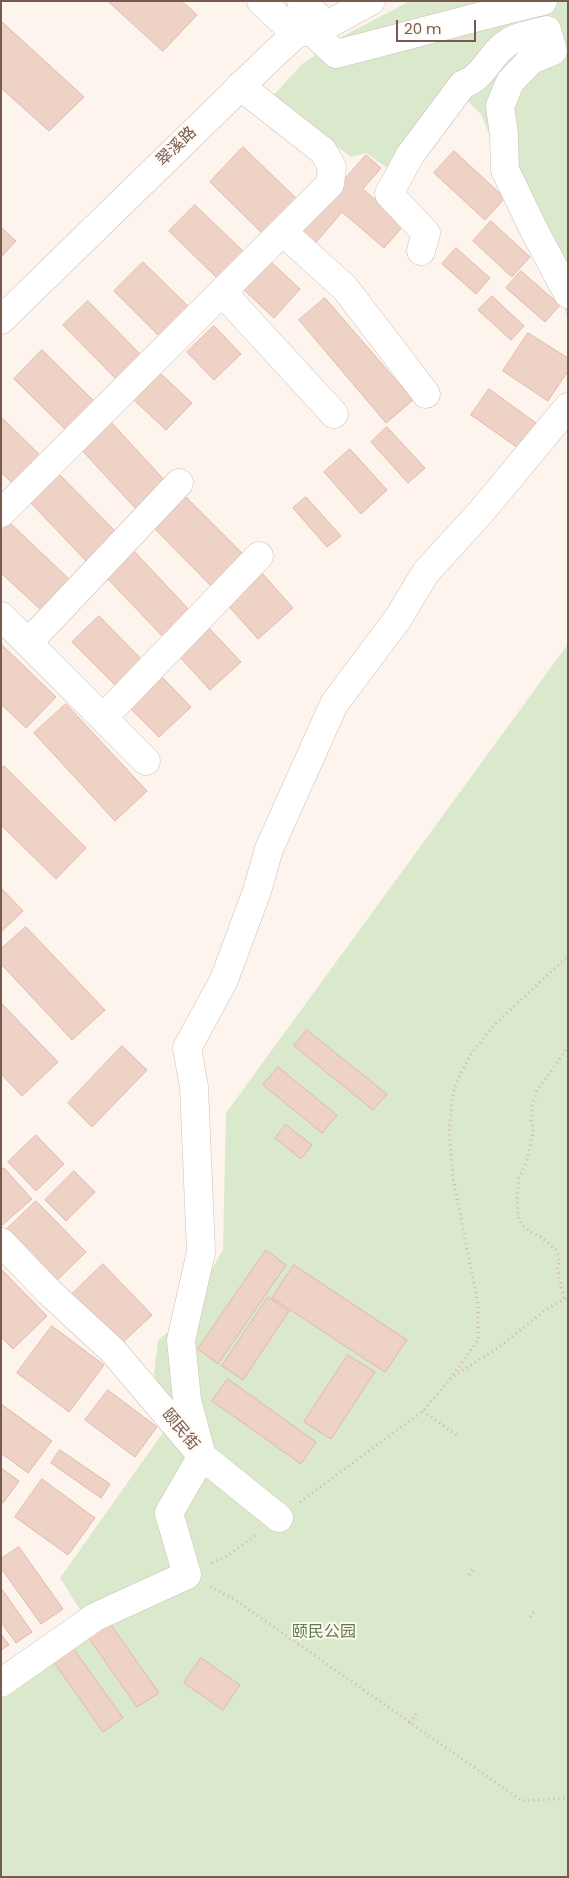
<!DOCTYPE html>
<html>
<head>
<meta charset="utf-8">
<style>
	body { margin:0 }
	#map { position:relative; width:569px; height:1878px; overflow:hidden; background:#fcf4ed; font-family:Poppins,sans-serif }
	canvas { display:block }
	.frame { position:absolute; inset:0; border:2px solid #765a50; pointer-events:none }
	.scale { position:absolute; left:396px; top:20px; width:80px; height:22px; box-sizing:border-box; border:2px solid #765a50; border-top:0; padding-left:6px; font-size:15px; line-height:18px; white-space:nowrap; color:#765a50; -webkit-text-stroke:4px #fef9f3; paint-order:stroke }
</style>
</head>
<body>
<div id="map">
<canvas width="569" height="1878"></canvas>
<div class="frame"></div>
<div class="scale">20 m</div>
</div>
<script>
const ctx = document.querySelector('canvas').getContext('2d');
ctx.lineJoin = 'round';
function fill(path, color) { ctx.fillStyle = color; ctx.fill(path, 'evenodd'); }
function strokePath(path, color, width, dash) { ctx.strokeStyle = color; ctx.lineWidth = width; ctx.lineCap = dash ? 'butt' : 'round'; ctx.setLineDash(dash || []); ctx.stroke(path); }
function write(font, color, halo, rows, align = 'center') {
  ctx.font = font + ' Poppins,"Noto Sans SC",sans-serif'; ctx.lineWidth = 4; ctx.setLineDash([]); ctx.textBaseline = 'middle'; ctx.strokeStyle = halo; ctx.fillStyle = color; for (const [text, x, y, turn = 0] of rows) {
    ctx.save(); ctx.translate(x, y); ctx.rotate((+turn || 0) * Math.PI / 180); ctx.textAlign = isNaN(turn) ? turn : align; if (halo) ctx.strokeText(text, 0, 0); ctx.fillText(text, 0, 0); ctx.restore();
  }
}
fill(new Path2D(`
	M410,1H568V322L563,300L519,208L481,114L454,88L390,170L366,153L351,157L272,97L302,64L345,35Z
	M568,644V1877H1V1665L81,1611L60,1578L167,1427L154,1373L158,1340L181,1322L223,1250L226,1113Z`), '#dae9cb');
const building = new Path2D(`
	M108,1H182L197,15L163,51Z
	M1,21L84,97L49,131L1,88Z
	M243,147L299,201L265,236L210,182Z
	M454,151L505,198L485,220L434,173Z
	M366,155L381,168L363,189L404,225L384,248L342,212L313,246L298,233Z
	M195,205L245,253L218,279L169,231Z
	M491,221L530,257L512,277L473,241Z
	M1,227L16,241L1,257Z
	M456,248L490,278L476,294L442,264Z
	M270,261L300,289L274,318L244,290Z
	M143,262L192,310L162,339L114,291Z
	M521,271L560,305L545,322L506,288Z
	M492,296L524,326L511,340L478,310Z
	M325,298L413,400L386,423L299,320Z
	M88,301L142,356L117,380L63,325Z
	M214,326L241,354L214,380L187,352Z
	M528,333L568,358V371L548,401L503,371Z
	M42,350L97,404L69,433L14,379Z
	M161,374L192,403L166,430L135,401Z
	M489,389L536,423L518,448L471,415Z
	M1,417L42,457L14,485L1,472Z
	M109,420L167,483L137,510L79,447Z
	M387,427L425,468L408,483L371,442Z
	M350,449L387,490L361,514L324,472Z
	M58,473L119,535L89,564L29,501Z
	M185,496L244,555L212,587L154,528Z
	M306,497L341,536L327,547L293,508Z
	M10,523L70,580L41,610L1,573V532Z
	M134,551L193,614L165,639L106,577Z
	M261,572L293,608L258,639L226,603Z
	M99,616L149,667L123,693L72,642Z
	M209,628L241,662L210,690L179,656Z
	M1,644L56,697L26,728L1,704Z
	M163,678L191,707L159,737L131,709Z
	M66,704L147,791L115,821L34,733Z
	M4,766L86,848L56,879L1,825V769Z
	M1,888L23,911L1,932Z
	M26,927L105,1010L72,1040L1,964V949Z
	M1,1003L58,1062L22,1096L1,1074Z
	M307,1030L387,1094L373,1110L294,1046Z
	M122,1046L147,1070L92,1127L68,1103Z
	M278,1067L337,1115L322,1133L263,1085Z
	M286,1125L312,1145L301,1159L275,1138Z
	M36,1135L64,1164L36,1191L8,1162Z
	M4,1168L32,1199L1,1226V1170Z
	M74,1171L95,1192L66,1221L45,1200Z
	M36,1201L86,1252L51,1286L1,1235Z
	M266,1250L286,1265L218,1364L198,1349Z
	M103,1264L152,1315L119,1346L70,1296Z
	M294,1265L407,1340L385,1372L272,1298Z
	M2,1270L47,1316L13,1349L1,1337Z
	M268,1297L289,1311L243,1380L222,1366Z
	M52,1326L104,1365L69,1412L17,1373Z
	M348,1355L375,1372L331,1439L304,1422Z
	M228,1379L316,1442L301,1464L212,1401Z
	M108,1390L157,1427L135,1457L85,1420Z
	M1,1404L52,1441L28,1473L1,1453Z
	M60,1450L110,1484L101,1498L51,1463Z
	M1,1468L19,1481L3,1503L1,1502Z
	M42,1479L95,1518L68,1555L15,1517Z
	M19,1547L63,1609L41,1624L1,1568V1559Z
	M1,1588L32,1632L16,1643L1,1622Z
	M109,1622L159,1693L137,1707L88,1637Z
	M1,1634L9,1645L1,1650Z
	M73,1648L123,1718L103,1732L53,1661Z
	M201,1658L240,1685L223,1710L184,1683Z`);
fill(building, '#efd2c6');
strokePath(building, '#e1b8a7', 1);
const street = new Path2D(`
	M310,30L336,54C405,37 473,17 543,1
	M240,86L323,151L332,167L330,184L222,292L334,414
	M283,232L345,288L426,394
	M421,251L426,233L389,194L410,155L463,84C483,79 491,52 509,42C518,36 536,33 547,30L553,51L531,60L510,82L500,106L504,135L505,170L535,232L568,294
	M1,513L222,292
	M1,616L146,761
	M28,643L179,483
	M103,718L259,556
	M279,1518L202,1456L187,1400L181,1340L201,1252L194,1087L187,1048L224,980L257,891L269,849L334,704L399,617L426,572L481,512L568,407`);
const secondary = new Path2D(`
	M261,1L296,34
	M301,1L327,25
	M1,320L274,54L296,34L327,25L371,1
	M1,1242L49,1292L113,1351L202,1456L169,1513L187,1575L95,1617L1,1683`);
strokePath(street, '#d0beb4', 29);
strokePath(secondary, '#d3beb2', 29);
strokePath(new Path2D(`
	M564,1298L557,1267L560,1260L556,1250L541,1237L531,1232L522,1225L518,1216L517,1197L519,1178L527,1161L533,1131L531,1119L533,1103L537,1091L568,1047
	M454,1376L499,1347L548,1308L568,1297
	M423,1411L458,1436
	M300,1502L423,1411L451,1378L478,1340V1304L453,1178L449,1129L454,1088L469,1057L493,1026L568,956
	M212,1563L229,1555L257,1534
	M469,1575L475,1567
	M210,1587L234,1599L522,1801L568,1798
	M530,1617L536,1609
	M410,1723L418,1711`), '#d5b5a8', 3, [1, 4]);
strokePath(street, '#fff', 28);
strokePath(secondary, '#fff', 28);
write('16px', '#765a50', '#fef9f3', [
	["翠溪路",177,147,-44],
	["颐民街",180,1430,50]
]);
write('16px', '#5c7b48', '#fef9f3', [
	["颐民公园",324,1633]
]);
</script>
</body>
</html>
